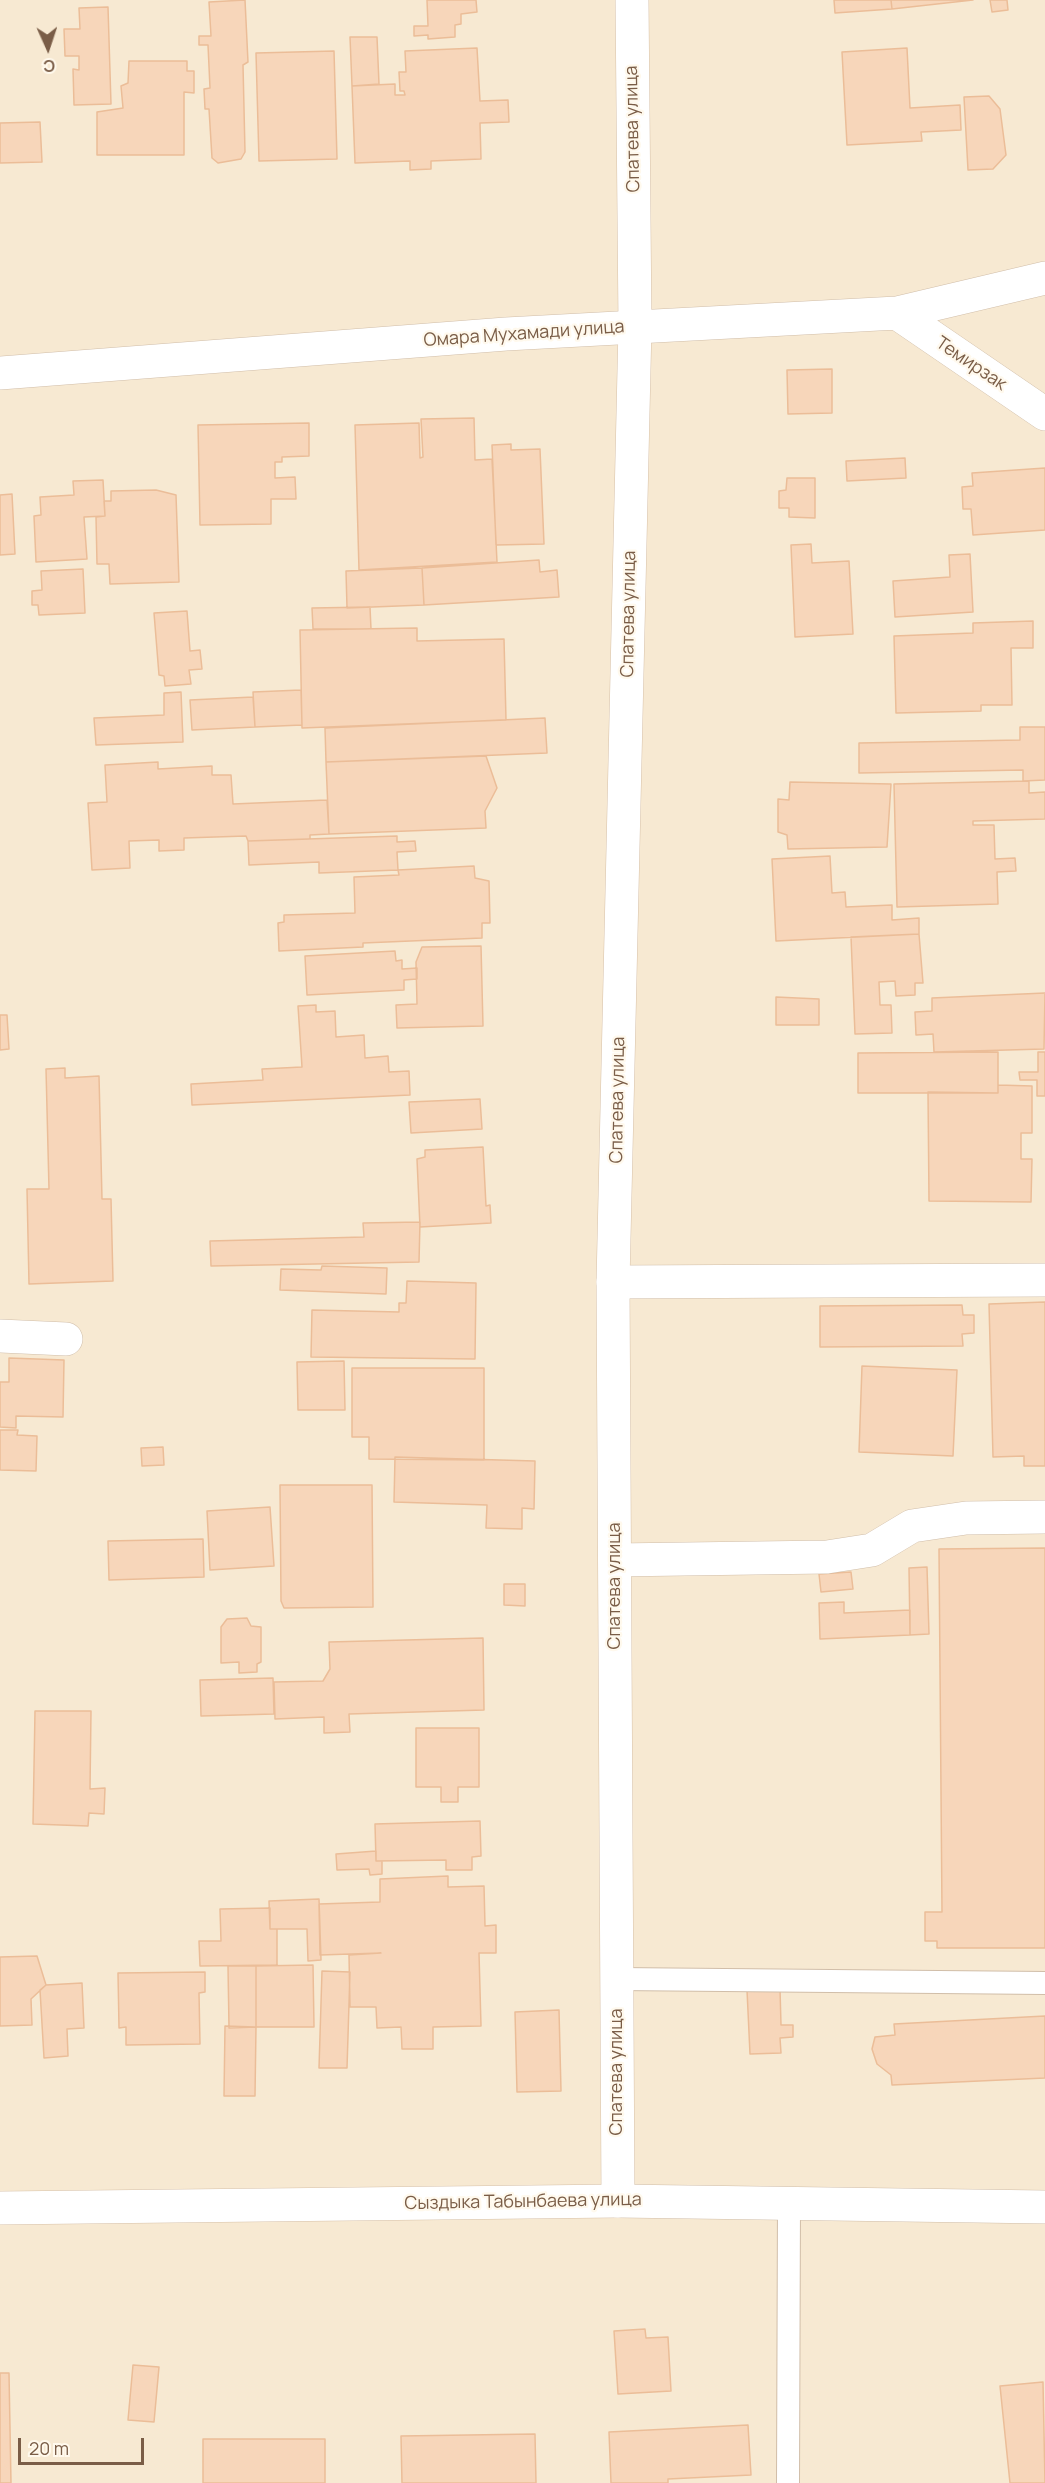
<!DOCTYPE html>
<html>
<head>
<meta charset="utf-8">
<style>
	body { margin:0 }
	#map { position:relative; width:1045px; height:2483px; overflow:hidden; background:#fef6e5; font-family:Manrope,sans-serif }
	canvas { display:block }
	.north { position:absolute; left:18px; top:18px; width:60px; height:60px; -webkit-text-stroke:4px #fff9ed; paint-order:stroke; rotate:177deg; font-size:16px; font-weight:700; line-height:24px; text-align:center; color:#7a5d47 }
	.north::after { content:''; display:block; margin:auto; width:21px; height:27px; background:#7a5d47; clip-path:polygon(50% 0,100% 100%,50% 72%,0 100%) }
	.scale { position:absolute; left:18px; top:2438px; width:126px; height:27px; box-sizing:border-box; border:3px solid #7a5d47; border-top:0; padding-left:8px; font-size:18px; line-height:21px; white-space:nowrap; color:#7a5d47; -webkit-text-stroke:4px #fff9ed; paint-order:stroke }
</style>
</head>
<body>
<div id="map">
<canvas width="1045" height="2483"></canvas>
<div class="north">С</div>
<div class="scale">20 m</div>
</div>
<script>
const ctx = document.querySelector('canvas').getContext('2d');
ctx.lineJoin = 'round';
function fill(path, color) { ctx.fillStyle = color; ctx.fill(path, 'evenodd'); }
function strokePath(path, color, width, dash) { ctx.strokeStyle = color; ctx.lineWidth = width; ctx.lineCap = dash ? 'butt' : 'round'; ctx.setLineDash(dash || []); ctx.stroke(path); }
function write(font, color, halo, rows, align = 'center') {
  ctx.font = font + ' Manrope,sans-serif'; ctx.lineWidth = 4.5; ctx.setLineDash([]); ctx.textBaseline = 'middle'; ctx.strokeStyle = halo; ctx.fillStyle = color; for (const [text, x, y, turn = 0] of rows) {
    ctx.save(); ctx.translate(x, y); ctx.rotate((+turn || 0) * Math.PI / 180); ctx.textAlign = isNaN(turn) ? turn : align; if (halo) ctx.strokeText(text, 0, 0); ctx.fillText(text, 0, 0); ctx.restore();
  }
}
fill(new Path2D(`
	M0,0H1045V2483H0Z`), '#f7e9d2');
const building = new Path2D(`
	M245,0L248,62L243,65L245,152L241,159L218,163L212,158L209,109H205L204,89L210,88L208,45H199V36H211L209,2Z
	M427,0H476L477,12L461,14V24L455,25V37L428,39V35L414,36V26H428Z
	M834,0H891L892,9L835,13Z
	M891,0H973L892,9Z
	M990,0H1007L1008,10L992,12Z
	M108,7L111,104L74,105L73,69L79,70V56H65L64,29H80L79,8Z
	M350,37H377L379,84L352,86Z
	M477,48L480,101L508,100L509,122L480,123L481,159L431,161V169L410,170V161L355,163L352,86L395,84V95H405L404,91H400L399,72H406L405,51Z
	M907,48L910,108L960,105L961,130L921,132L922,141L847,145L842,52Z
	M334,51L337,159L259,161L256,53Z
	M129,61H187V71H194V93L184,92V155H97V112L123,108L121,86L128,83Z
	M989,96L1000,109L1006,155L993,169L968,170L964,97Z
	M40,122L42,162L0,163V123Z
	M832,369V413L788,414L787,370Z
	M474,418L475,460L492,459L497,562L359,570L355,425L419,423L420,458L423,457L421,419Z
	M309,423V456L282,457V462H275V478L295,477L296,499H271V524L200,525L198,425Z
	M511,444V450L540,449L544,544L496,545L492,445Z
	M905,458L906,478L847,481L846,461Z
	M1045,468V530L973,535L971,509H963L962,487L973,486L972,473Z
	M787,478H815V518L789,517V508H779V491L786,490Z
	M103,480L105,516L84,517L87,559L36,562L34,516L41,515L40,497L74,495L73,481Z
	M156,490L176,495L179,582L110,584L109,564H97L96,517L105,516L104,501H111V491Z
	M12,494L15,554L0,555V495Z
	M811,544L812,563L849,561L853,634L795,637L791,545Z
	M970,554L973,612L895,617L893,581L950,577L949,555Z
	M539,560L540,572L557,570L559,597L424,605L422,568Z
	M422,568L424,605L347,608L346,571Z
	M83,569L85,613L39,615L38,605H32V591L42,590L41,571Z
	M370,607L371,629H313L312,608Z
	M187,611L190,651L200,650L202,669L189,670L191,684L165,686L164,676L159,675L154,613Z
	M1033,621V648H1011L1012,705H981V711L896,713L894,636L973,633V623Z
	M417,628V641L504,639L506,720L302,728L300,630Z
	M301,690L302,725L255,727L253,692Z
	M181,692L183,742L96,745L94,718L164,715V693Z
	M253,697L255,727L192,730L190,700Z
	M545,718L547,753L326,762L325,728Z
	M1020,727H1045V780L1023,781V770L859,773V743L1020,740Z
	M486,756L497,788L485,811L486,828L329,834L326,762Z
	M158,762V769L212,766V775H231L233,804L327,800L329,834L310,835V839L248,841L246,836L184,838V850L159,851V840L129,841L130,868L92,870L88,803L107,802L105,765Z
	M1029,781V793L1045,792V819L973,821V825H994L995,859L1015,858L1016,871L997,872L998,904L897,907L894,784Z
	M790,782L891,784L887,847L788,849L787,835L778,832V799L789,800Z
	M397,836V842L415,841L416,851L397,852L398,870L319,873V862L249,865L248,841Z
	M830,856L832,893L845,892L846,907L892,905V920L919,918V934L776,941L772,859Z
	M474,866L475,878L489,881L490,923H482V938L363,943V947L279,951L278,923L284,922V915L355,913L354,877L399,875L398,870Z
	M919,934L923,983H915V995L896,996L895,981L879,982L880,1005H891L892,1033L855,1034L851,937Z
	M481,946L483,1026L397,1028L396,1005L417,1004L416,962L422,947Z
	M395,951L396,961L402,960V969L417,968V979L404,980V990L307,995L305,956Z
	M1045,993L1044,1049L934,1052L933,1034L916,1035L915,1012L932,1011V998Z
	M776,997L819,999V1025H776Z
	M316,1005V1012L335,1011L336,1037L364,1035L365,1058L388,1056L389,1072L409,1071L410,1095L192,1105L191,1084L263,1080L262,1069L302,1067L298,1006Z
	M0,1015H7L9,1049L0,1050Z
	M998,1052V1093H858V1053Z
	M1038,1052H1045V1096H1037V1080H1020L1019,1072H1038Z
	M65,1068V1078L99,1076L102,1199H111L113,1281L29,1284L27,1189H49L46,1069Z
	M998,1085L1032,1086V1133H1021V1159H1032L1031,1202L929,1201L928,1092L998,1093Z
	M480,1099L482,1129L411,1133L409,1102Z
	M483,1147L486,1206L490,1205L491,1223L420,1227L417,1159L425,1157V1150Z
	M420,1222L419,1262L211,1266L210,1241L364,1237L363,1223Z
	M322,1266L387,1268L386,1294L280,1290L281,1269L321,1270Z
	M407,1281L476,1283L475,1359L311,1357L312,1310L399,1312V1303H406Z
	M1045,1302V1466H1024V1456L993,1457L989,1304Z
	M962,1305L963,1315H974V1333L962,1334L963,1346L820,1347V1306Z
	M9,1358L64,1360L63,1417L16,1416V1428L0,1427V1382H9Z
	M344,1361L345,1410H298L297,1362Z
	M862,1366L957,1370L953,1456L859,1452Z
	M352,1368H484V1460L369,1459V1437H352Z
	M0,1430H18L17,1435L37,1436L36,1471L0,1470Z
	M163,1447L164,1465L142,1466L141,1448Z
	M395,1457L535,1461L534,1509L522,1508V1529L486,1528L487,1505L394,1502Z
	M280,1485H372L373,1607L284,1608L281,1601Z
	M270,1507L274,1566L210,1570L207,1511Z
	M203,1539L204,1577L109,1580L108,1541Z
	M1045,1548V1948H937V1941H925V1912H942L939,1549Z
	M927,1567L929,1634L910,1635L909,1568Z
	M851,1572L853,1589L821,1592L819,1574Z
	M504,1584H525V1606L504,1605Z
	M844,1602V1613L910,1610V1635L820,1639L819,1603Z
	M247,1618L251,1626L261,1627V1662L257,1664V1672L239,1673V1662L221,1663V1627L227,1619Z
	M483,1638L484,1710L349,1714L350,1732L324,1733V1717L275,1719L274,1682L323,1681L330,1669L329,1642Z
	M273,1678L274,1714L201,1716L200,1680Z
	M35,1711H91L90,1789L105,1788L104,1814L89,1813L88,1826L33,1824Z
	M416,1728H479V1787H458V1802H441V1787H416Z
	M480,1821L481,1856L472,1857V1870H446V1860L376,1861L375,1824Z
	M376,1851V1861H382V1874L370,1875L369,1869L337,1870L336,1854Z
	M448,1876V1887L484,1886L485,1926L496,1925V1953H479L481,2026L433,2027V2049H402L401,2027L377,2028L376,2007H350L349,1955L381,1953L320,1955L319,1904L380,1902V1879Z
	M319,1899L321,1960L308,1961L307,1929H270L269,1901Z
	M270,1908V1929H277V1965L200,1966L199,1941H221L220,1909Z
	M37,1956L46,1985L31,1999L32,2025L0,2026V1957Z
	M313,1965L314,2027H256V1966Z
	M228,1966H256V2027L229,2028Z
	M322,1971L350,1972L347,2068H319Z
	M205,1972V1992L199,1993L200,2044L126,2045V2027L119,2028L118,1973Z
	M82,1983L84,2028L67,2029L68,2056L44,2058L40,1990L46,1985Z
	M780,1989L781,2025H793V2037L780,2038L781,2053L750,2054L747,1990Z
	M559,2010L561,2091L517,2092L515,2012Z
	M1045,2016V2078L892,2085L891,2075L877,2064L872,2049L875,2037L895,2035L894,2024Z
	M225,2026L256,2027L255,2096H224Z
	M645,2329L646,2338L668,2337L671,2391L618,2394L614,2331Z
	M133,2365L159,2367L154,2422L128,2420Z
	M0,2373H9L11,2483H0Z
	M1043,2382L1045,2483H1010L1000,2386Z
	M748,2425L751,2475L668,2479V2483H611L609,2432Z
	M535,2434L536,2483H402L401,2436Z
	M203,2439H325V2483H203Z`);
fill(building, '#f7d6ba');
strokePath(building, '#ebbd98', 1.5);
const lane = new Path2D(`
	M617,1979L1045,1983
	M788,2483L789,2202`);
const street = new Path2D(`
	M897,313L1045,414
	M0,373L506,334L897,313L1045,278
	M613,1282L1045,1280
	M0,1336L66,1339
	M615,1560L827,1557L872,1550L912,1526L966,1518L1045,1517
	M618,2201L1045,2207`);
const secondary = new Path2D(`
	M0,2208L618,2201L613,1282L635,326L632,0`);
strokePath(lane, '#d1bea9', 24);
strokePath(street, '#d1bea9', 34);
strokePath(secondary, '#d7c1a9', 34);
strokePath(lane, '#fff', 22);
strokePath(street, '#fff', 33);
strokePath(secondary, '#fff', 33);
write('18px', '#7a5d47', '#fff9ed', [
	["Спатева улица",633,129,-91],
	["Омара Мухамади улица",524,334,-4],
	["Темирзак",971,364,34],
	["Спатева улица",629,614,-89],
	["Спатева улица",618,1100,-89],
	["Спатева улица",615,1586,-90],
	["Спатева улица",617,2072,-90],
	["Сыздыка Табынбаева улица",523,2202,-1]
]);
</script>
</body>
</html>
